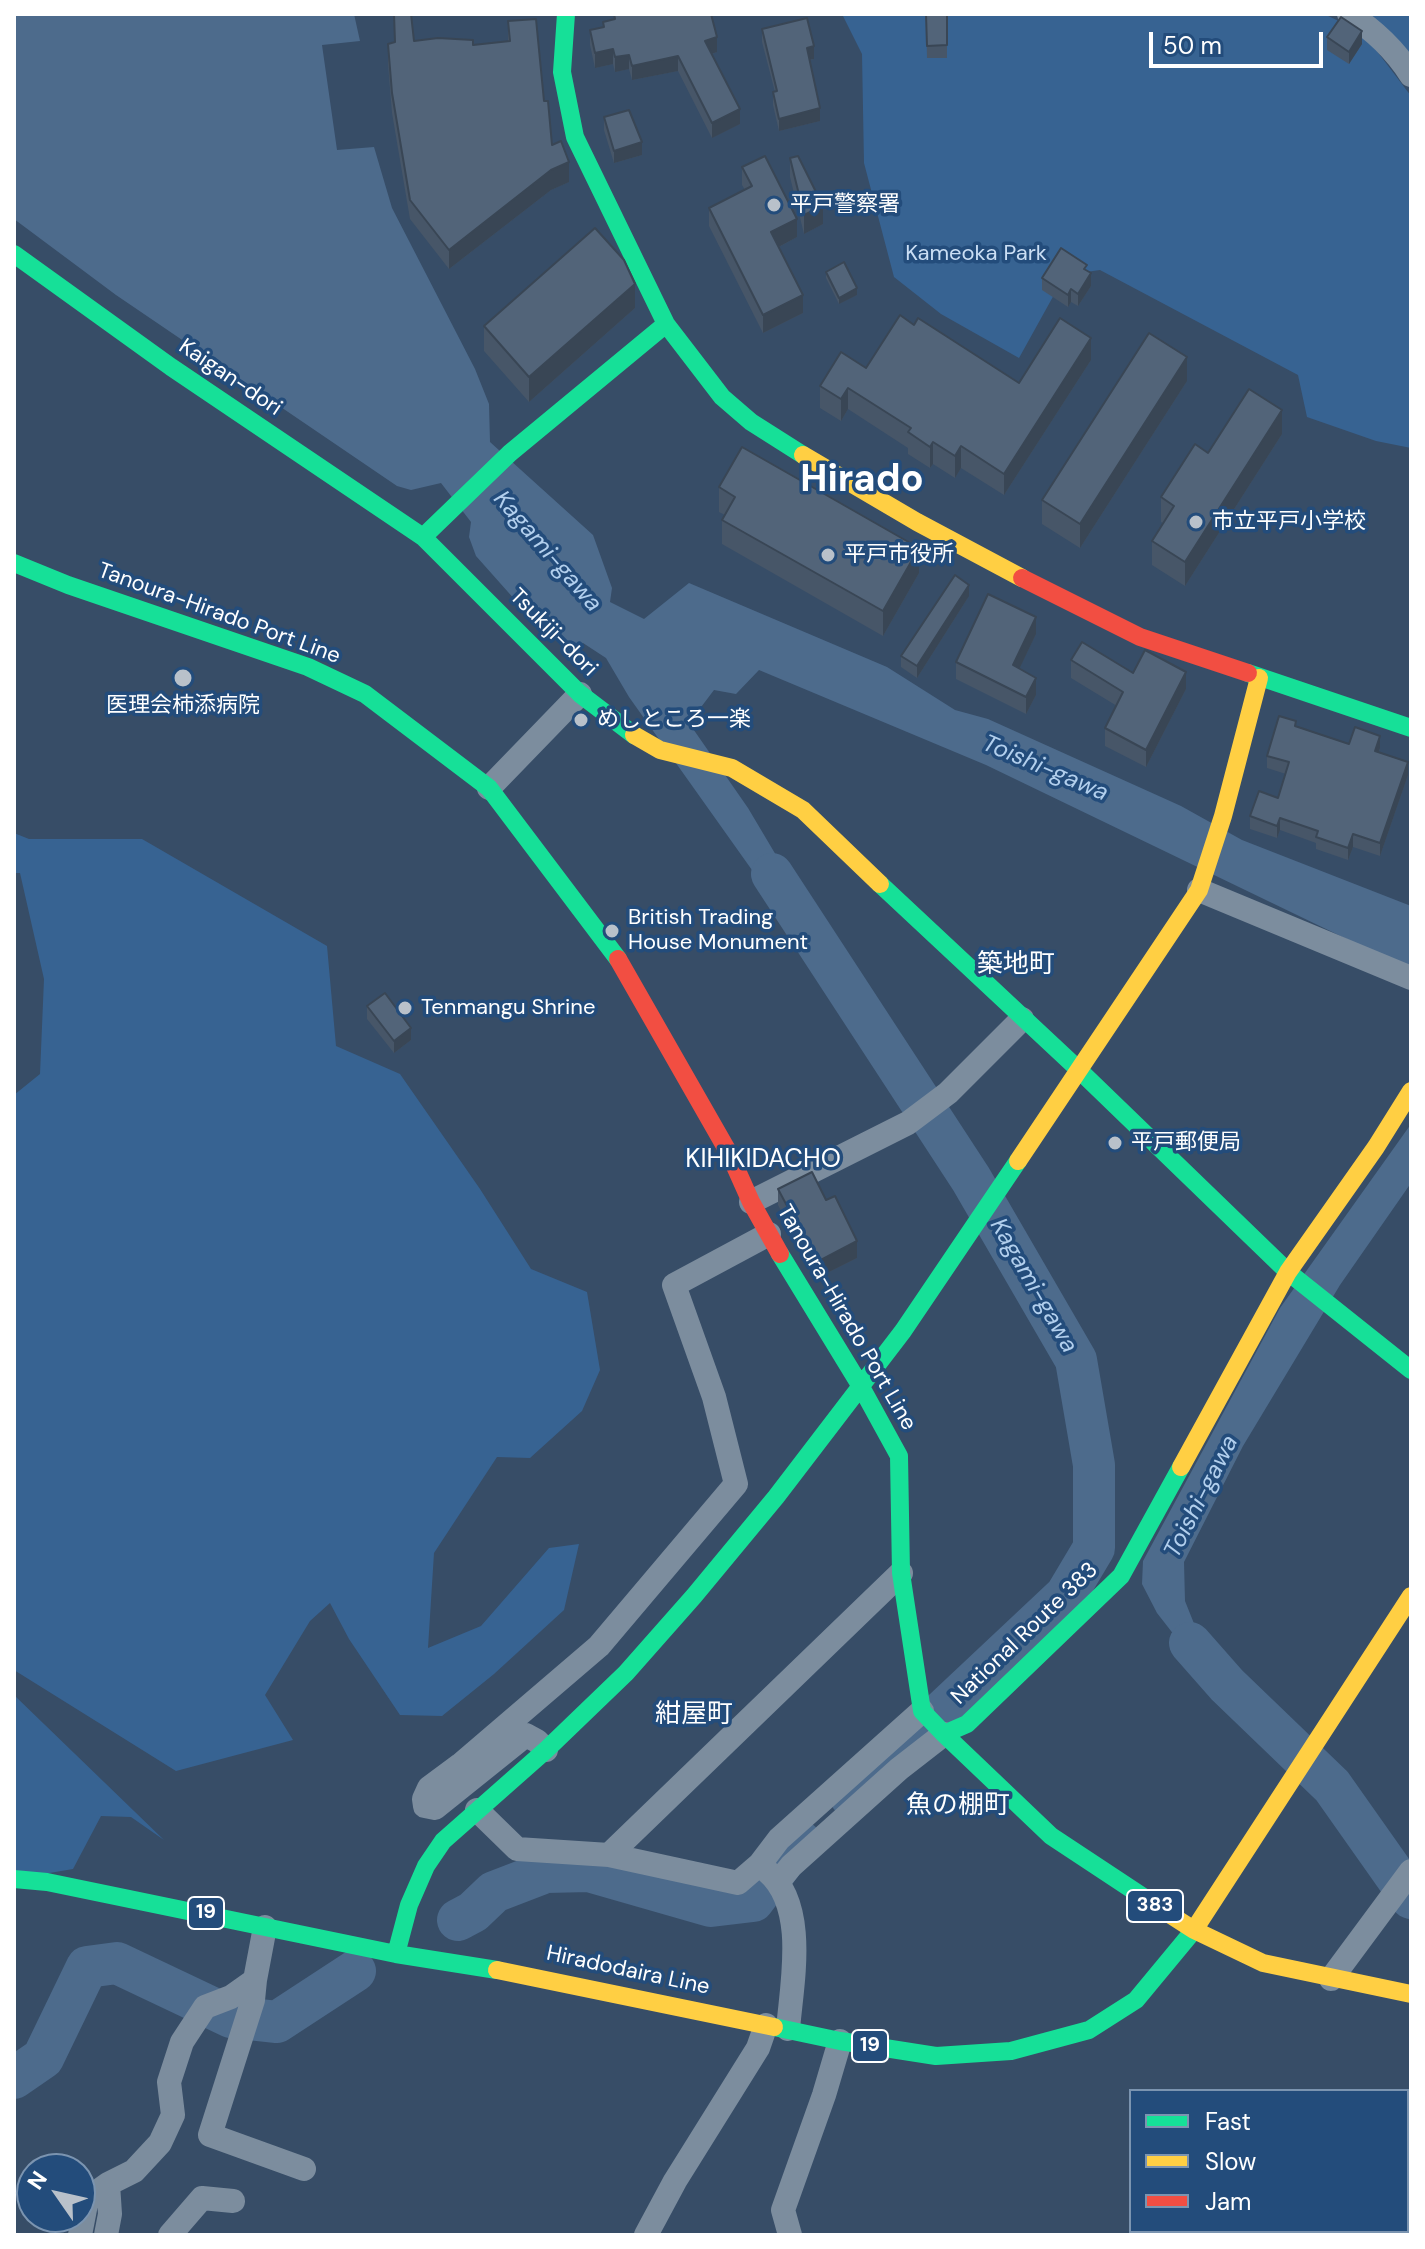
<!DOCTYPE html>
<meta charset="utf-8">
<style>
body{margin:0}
#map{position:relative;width:1425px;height:2249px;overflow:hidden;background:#374d67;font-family:"DM Sans",sans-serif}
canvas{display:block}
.frame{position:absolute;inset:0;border:16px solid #fff;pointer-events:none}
.legend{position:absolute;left:1129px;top:2089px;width:280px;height:144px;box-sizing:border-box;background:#234c7b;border:2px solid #7b94b0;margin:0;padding:10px 14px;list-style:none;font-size:24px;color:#fff}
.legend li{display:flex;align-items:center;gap:16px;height:40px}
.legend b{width:40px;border:2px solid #7b94b0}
.north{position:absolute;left:16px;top:2153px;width:80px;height:80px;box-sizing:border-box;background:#234c7b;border:2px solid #7b94b0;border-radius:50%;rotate:304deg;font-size:22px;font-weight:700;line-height:32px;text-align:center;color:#fff}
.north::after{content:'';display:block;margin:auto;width:28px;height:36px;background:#b9c1ca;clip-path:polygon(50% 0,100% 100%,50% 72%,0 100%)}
.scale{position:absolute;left:1149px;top:32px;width:174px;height:36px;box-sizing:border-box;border:4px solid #fff;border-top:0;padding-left:10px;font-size:24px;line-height:28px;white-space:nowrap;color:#fff;-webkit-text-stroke:6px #234c7b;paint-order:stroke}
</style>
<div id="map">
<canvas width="1425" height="2249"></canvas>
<div class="frame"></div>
<ul class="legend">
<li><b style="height:10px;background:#16e098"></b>Fast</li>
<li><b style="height:10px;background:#ffcf43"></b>Slow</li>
<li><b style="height:10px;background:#f24e42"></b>Jam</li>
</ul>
<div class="north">N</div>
<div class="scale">50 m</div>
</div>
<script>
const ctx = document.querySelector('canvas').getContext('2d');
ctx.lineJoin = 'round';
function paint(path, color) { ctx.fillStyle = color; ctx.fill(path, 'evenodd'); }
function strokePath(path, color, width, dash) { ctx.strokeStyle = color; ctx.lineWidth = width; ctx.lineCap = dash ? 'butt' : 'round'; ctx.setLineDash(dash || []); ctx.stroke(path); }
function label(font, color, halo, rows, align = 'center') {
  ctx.font = font + ' "DM Sans","Noto Sans JP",sans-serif'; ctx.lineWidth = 7; ctx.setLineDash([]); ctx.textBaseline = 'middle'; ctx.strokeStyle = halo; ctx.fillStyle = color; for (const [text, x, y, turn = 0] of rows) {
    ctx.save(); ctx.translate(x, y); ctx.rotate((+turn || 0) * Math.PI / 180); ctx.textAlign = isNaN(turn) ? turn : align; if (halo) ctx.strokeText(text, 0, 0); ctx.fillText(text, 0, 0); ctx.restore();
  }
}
const green = new Path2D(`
 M842,14H1324L1345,24L1370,42L1411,96V448L1376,441L1307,417L1298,375L1100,270L1065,275L1019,358L941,314L894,277L864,163L862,54Z
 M1367,14H1411V61Z
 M14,833L29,839H142L327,946L336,1046L400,1074L480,1189L531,1269L587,1292L600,1370L582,1411L530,1458L497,1457L434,1553L428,1648L481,1626L549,1548L579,1544L564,1610L494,1674L442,1716L400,1715L349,1639L330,1603L310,1621L265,1695L293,1740L176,1771L14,1670V1095L40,1074L44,979L20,873H14Z
 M14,1695L164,1840L131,1817L101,1816L73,1869L14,1879Z`);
const water = new Path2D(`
 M14,14H354L360,41L322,45L337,150L374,147L392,208L475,369L489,404L490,442L593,535L612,588L610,602L644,619L689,583L887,667L955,710L988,719L1181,806L1242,840L1411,906V970L986,765L759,670L736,694L714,690L689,723L748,808L811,914L796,932L629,697L606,658L583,643L567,651L524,610L476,556L469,537L471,522L441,483L411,490L397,486L116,295L14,219Z
 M1411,1124V1183L1340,1285L1243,1446L1184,1562L1185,1601L1195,1626L1236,1682L1217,1690L1157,1613L1142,1584L1143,1561L1280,1308Z`);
const river = new Path2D(`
 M772,874L971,1179L1076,1360L1094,1465V1548L1066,1595L851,1797
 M1190,1643L1227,1685L1332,1786L1411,1898
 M458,1920L473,1912L494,1892L546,1872L589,1871L711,1906L753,1901L790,1852L801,1842
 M14,2078L43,2058L87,1967L117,1963L231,2017L277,2022L355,1971`);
const street = new Path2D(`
 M1349,14C1374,30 1395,50 1411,75
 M489,788L580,694
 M1199,890L1411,978
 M751,1202L908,1123L948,1093L1022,1019
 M546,1750L537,1741L526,1735L435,1808L425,1806L424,1799L429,1788L460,1765L599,1646L736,1484L714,1397L674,1285L769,1234
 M477,1810L517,1849L609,1855L738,1883L760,1864L779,1839L922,1711
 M609,1855L901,1573
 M767,1871C808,1906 792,1982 788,2029
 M779,1881L791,1866L899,1769L944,1734
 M1331,1979L1411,1871
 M255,1980L253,2000L210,2135L304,2169
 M80,2235L87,2199L108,2184L134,2171L160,2143L173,2115L169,2082L182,2042L205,2007L231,1997L255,1980L265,1927
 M106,2235L110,2214L108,2184
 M170,2235L202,2198L233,2201
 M646,2235L675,2181L758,2048L766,2025
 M790,2235L783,2210L824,2095L840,2041`);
const fast = new Path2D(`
 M566,14L562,72L575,137L666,324L722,397L751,422L803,455
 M14,254L171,367L423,537L580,694L634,735
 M423,537L510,453L666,324
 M14,563L68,585L308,667L365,694L489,788L618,959
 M1248,673L1411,728
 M880,884L1079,1070L1288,1272L1411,1370
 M780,1254L860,1385L899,1456L901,1573L922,1711L944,1734
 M14,1879L47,1882L396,1954L497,1970
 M1166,1912L1051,1836L944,1734L967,1724L1121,1576L1181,1467
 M396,1954L409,1905L426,1866L443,1841L546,1750L626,1673L694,1596L776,1497L903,1331L1018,1161
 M774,2027L840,2041L936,2056L1011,2051L1089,2030L1136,2000L1194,1930`);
const slow = new Path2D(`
 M803,455L917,522L1022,578
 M634,735L660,750L732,768L803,810L880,884
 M1018,1161L1199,890L1223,816L1259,678
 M1181,1467L1288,1272L1376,1147L1411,1091
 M1166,1912L1194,1930L1263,1963L1411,1994
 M1194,1930L1411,1596
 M497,1970L774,2027`);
const jam = new Path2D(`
 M1022,578L1140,637L1248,673
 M618,959L730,1155L751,1202L780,1254`);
const wall = new Path2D(`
 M614,14L717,52L712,54L740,124L712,138L678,71L632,80L629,69L615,72L613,64L595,68L590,45V30L603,27V22L614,19Z
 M926,14H947V58H927Z
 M508,21L544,101L552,145L569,182L551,190L449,269L410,219L392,113L388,64V44L414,41L473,45L508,41Z
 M762,29L814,59L810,60L820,121L779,131L773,105V92H775L762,42Z
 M1327,37L1362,44L1349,64L1327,50Z
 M604,117L642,155L614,163L604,130Z
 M790,158L823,224L804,234L790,177Z
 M742,167L797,237L779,247L803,313L763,333L709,226V208L745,190L742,185Z
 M1087,271L1091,286L1078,306L1071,302L1068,307L1042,290V278Z
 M826,272L857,295L839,304L826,278Z
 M635,308L529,402L484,351V326Z
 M914,325L1019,383L1091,360L1004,495L961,468L955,478L933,464L930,468L908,454V448L848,409L841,421L820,408V386L866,368Z
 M1187,381L1080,548L1042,524V500Z
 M1282,434L1185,586L1152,565V541L1163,523L1161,522V497L1208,453Z
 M719,487L919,573L883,636L722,544V520L725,515L719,512Z
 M969,596L917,678L901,667V656Z
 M1036,634L1019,669L1036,695L1026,714L956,679V662Z
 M1071,660L1133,673L1186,689L1146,767L1105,746V728L1117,706L1071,678Z
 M1296,726L1349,744L1380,748L1379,752L1408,775L1380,856L1353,847L1348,860L1316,849V843L1280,830L1277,838L1250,829V816L1278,798L1286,774L1267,768V756Z
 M367,1006L411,1040L394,1053L367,1019Z
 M778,1189L857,1258L817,1278L778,1205Z`);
const shadedWall = new Path2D(`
 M1362,31V44L1349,64V52Z
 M717,37V52L705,56V41Z
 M814,46V59L807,60V48Z
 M613,49V64L595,68V53Z
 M629,55V69L615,72V57Z
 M678,56V71L632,80V66Z
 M820,108V121L779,131V119Z
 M740,109V124L712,138V123Z
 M642,142V155L614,163V151Z
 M569,162V182L551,190L449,269V250L551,170Z
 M823,206V224L804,234V215Z
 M797,219V237L771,251V232Z
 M1091,273V286L1078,306V294Z
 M635,284V308L529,402V377Z
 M857,288V295L839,304V298Z
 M1071,289V302L1068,307V295Z
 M803,295V313L763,333V315Z
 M1091,338V360L1004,495V474Z
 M1187,357V381L1080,548V524Z
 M848,388V409L841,421V399Z
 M1282,410V434L1185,586V562Z
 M933,442V464L930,468V447Z
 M961,446V468L955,478V456Z
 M919,548V573L883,636V611Z
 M969,585V596L917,678V666Z
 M1036,617V634L1013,682V665Z
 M1186,672V689L1146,767V750Z
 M1036,678V695L1026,714V697Z
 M1380,736V748L1375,763V751Z
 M1408,762V775L1380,856V843Z
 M1280,818V830L1277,838V826Z
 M1353,834V847L1348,860V848Z
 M411,1028V1040L394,1053V1041Z
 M857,1241V1258L817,1278V1262Z`);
const building = new Path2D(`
 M394,14H411L414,41L438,38L473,40V45L510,41L508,21L536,19L544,101H548L552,145L561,141L569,162L551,170L449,250L410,200L392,93L388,44L395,42Z
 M614,14H711L717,37L705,41L740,109L712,123L678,56L632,66L629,55L615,57L613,49L595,53L590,30L604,27L603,22L615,19Z
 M926,14H947V45L927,46Z
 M1341,17L1362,31L1349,52L1327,37Z
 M807,18L814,46L807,48L820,108L779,119L773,92L777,91L762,29Z
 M629,110L642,142L614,151L604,117Z
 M765,156L797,219L771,232L803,295L763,315L709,208L752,186L742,167Z
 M798,156L823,206L804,215L790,158Z
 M595,228L624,260L635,284L529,377L484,326Z
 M1061,248L1087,265L1084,269L1091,273L1078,294L1071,289L1068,295L1042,278Z
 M844,262L857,288L839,298L826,272Z
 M900,315L914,325L918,318L1019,383L1060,318L1091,338L1004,474L961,446L955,456L933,442L930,447L908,432L911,428L848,388L841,399L820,386L841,352L866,368Z
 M1149,333L1187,357L1080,524L1042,500Z
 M1249,389L1282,410L1185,562L1152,541L1174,506L1161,497L1195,444L1208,453Z
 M742,447L919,548L883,611L722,520L735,497L719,487Z
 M955,575L969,585L917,666L901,656Z
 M988,594L1036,617L1013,665L1036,678L1026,697L956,662Z
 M1082,642L1133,673L1145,650L1186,672L1146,750L1105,728L1123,692L1071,660Z
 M1279,716L1296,721L1295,726L1349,744L1355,727L1380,736L1375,751L1408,762L1380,843L1353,834L1348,848L1316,837L1318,831L1280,818L1277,826L1250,816L1259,791L1278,798L1289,762L1267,756Z
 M385,993L411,1028L394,1041L367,1006Z
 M812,1172L826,1200L835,1196L857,1241L817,1262L778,1189Z`);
const markers = [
 [774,205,8,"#b9c1ca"],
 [1196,522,8,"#b9c1ca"],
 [828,555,8,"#b9c1ca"],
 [183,678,10,"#b9c1ca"],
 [581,720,8,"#b9c1ca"],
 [612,931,8,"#b9c1ca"],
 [405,1008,8,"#b9c1ca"],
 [1115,1143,8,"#b9c1ca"]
];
const shields = [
 [1155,1906,56],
 [206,1913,36],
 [870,2046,36]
];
const shieldNames = [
 ["383",1155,1906],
 ["19",206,1913],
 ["19",870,2046]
];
const poiNames = [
 ["平戸警察署",790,205],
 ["市立平戸小学校",1212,522],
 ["平戸市役所",844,555],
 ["医理会柿添病院",183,706,"center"],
 ["めしところ一楽",597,720],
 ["British Trading",628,918],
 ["House Monument",628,943],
 ["Tenmangu Shrine",421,1008],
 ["平戸郵便局",1131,1143]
];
const parkNames = [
 ["Kameoka Park",976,254]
];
const streetNames = [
 ["Kaigan-dori",230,378,34],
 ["Tanoura-Hirado Port Line",219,614,20],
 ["Tsukiji-dori",553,633,45],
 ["Tanoura-Hirado Port Line",846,1318,60],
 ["National Route 383",1025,1634,-44],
 ["Hiradodaira Line",628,1971,12]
];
const waterNames = [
 ["Kagami-gawa",547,552,49],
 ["Toishi-gawa",1045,769,23],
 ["Kagami-gawa",1033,1286,60],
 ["Toishi-gawa",1202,1497,-63]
];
const quarterNames = [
 ["築地町",1016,965],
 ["KIHIKIDACHO",763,1160],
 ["紺屋町",694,1715],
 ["魚の棚町",958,1806]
];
const townNames = [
 ["Hirado",862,481]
];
paint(green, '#376392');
paint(water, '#4d6b8c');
strokePath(river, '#4d6b8c', 42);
strokePath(street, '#7c8d9e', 24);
strokePath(fast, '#16e098', 18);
strokePath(slow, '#ffcf43', 18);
strokePath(jam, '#f24e42', 18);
paint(wall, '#475668');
paint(shadedWall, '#394655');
paint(building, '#526479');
strokePath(building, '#394655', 2);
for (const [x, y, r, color] of markers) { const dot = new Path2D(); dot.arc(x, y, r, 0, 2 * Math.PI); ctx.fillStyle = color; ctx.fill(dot); strokePath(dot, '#234c7b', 3); }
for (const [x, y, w] of shields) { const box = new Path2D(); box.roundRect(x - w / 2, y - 16, w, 32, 6); ctx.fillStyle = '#234c7b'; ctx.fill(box); strokePath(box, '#fff', 2); }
label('bold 20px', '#fff', null, shieldNames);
label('22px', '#fff', '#234c7b', poiNames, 'left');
label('22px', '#cadef4', '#234c7b', parkNames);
label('22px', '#fff', '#234c7b', streetNames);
label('italic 24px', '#b2cfed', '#234c7b', waterNames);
label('26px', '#fff', '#234c7b', quarterNames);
label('bold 38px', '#fff', '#234c7b', townNames);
</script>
